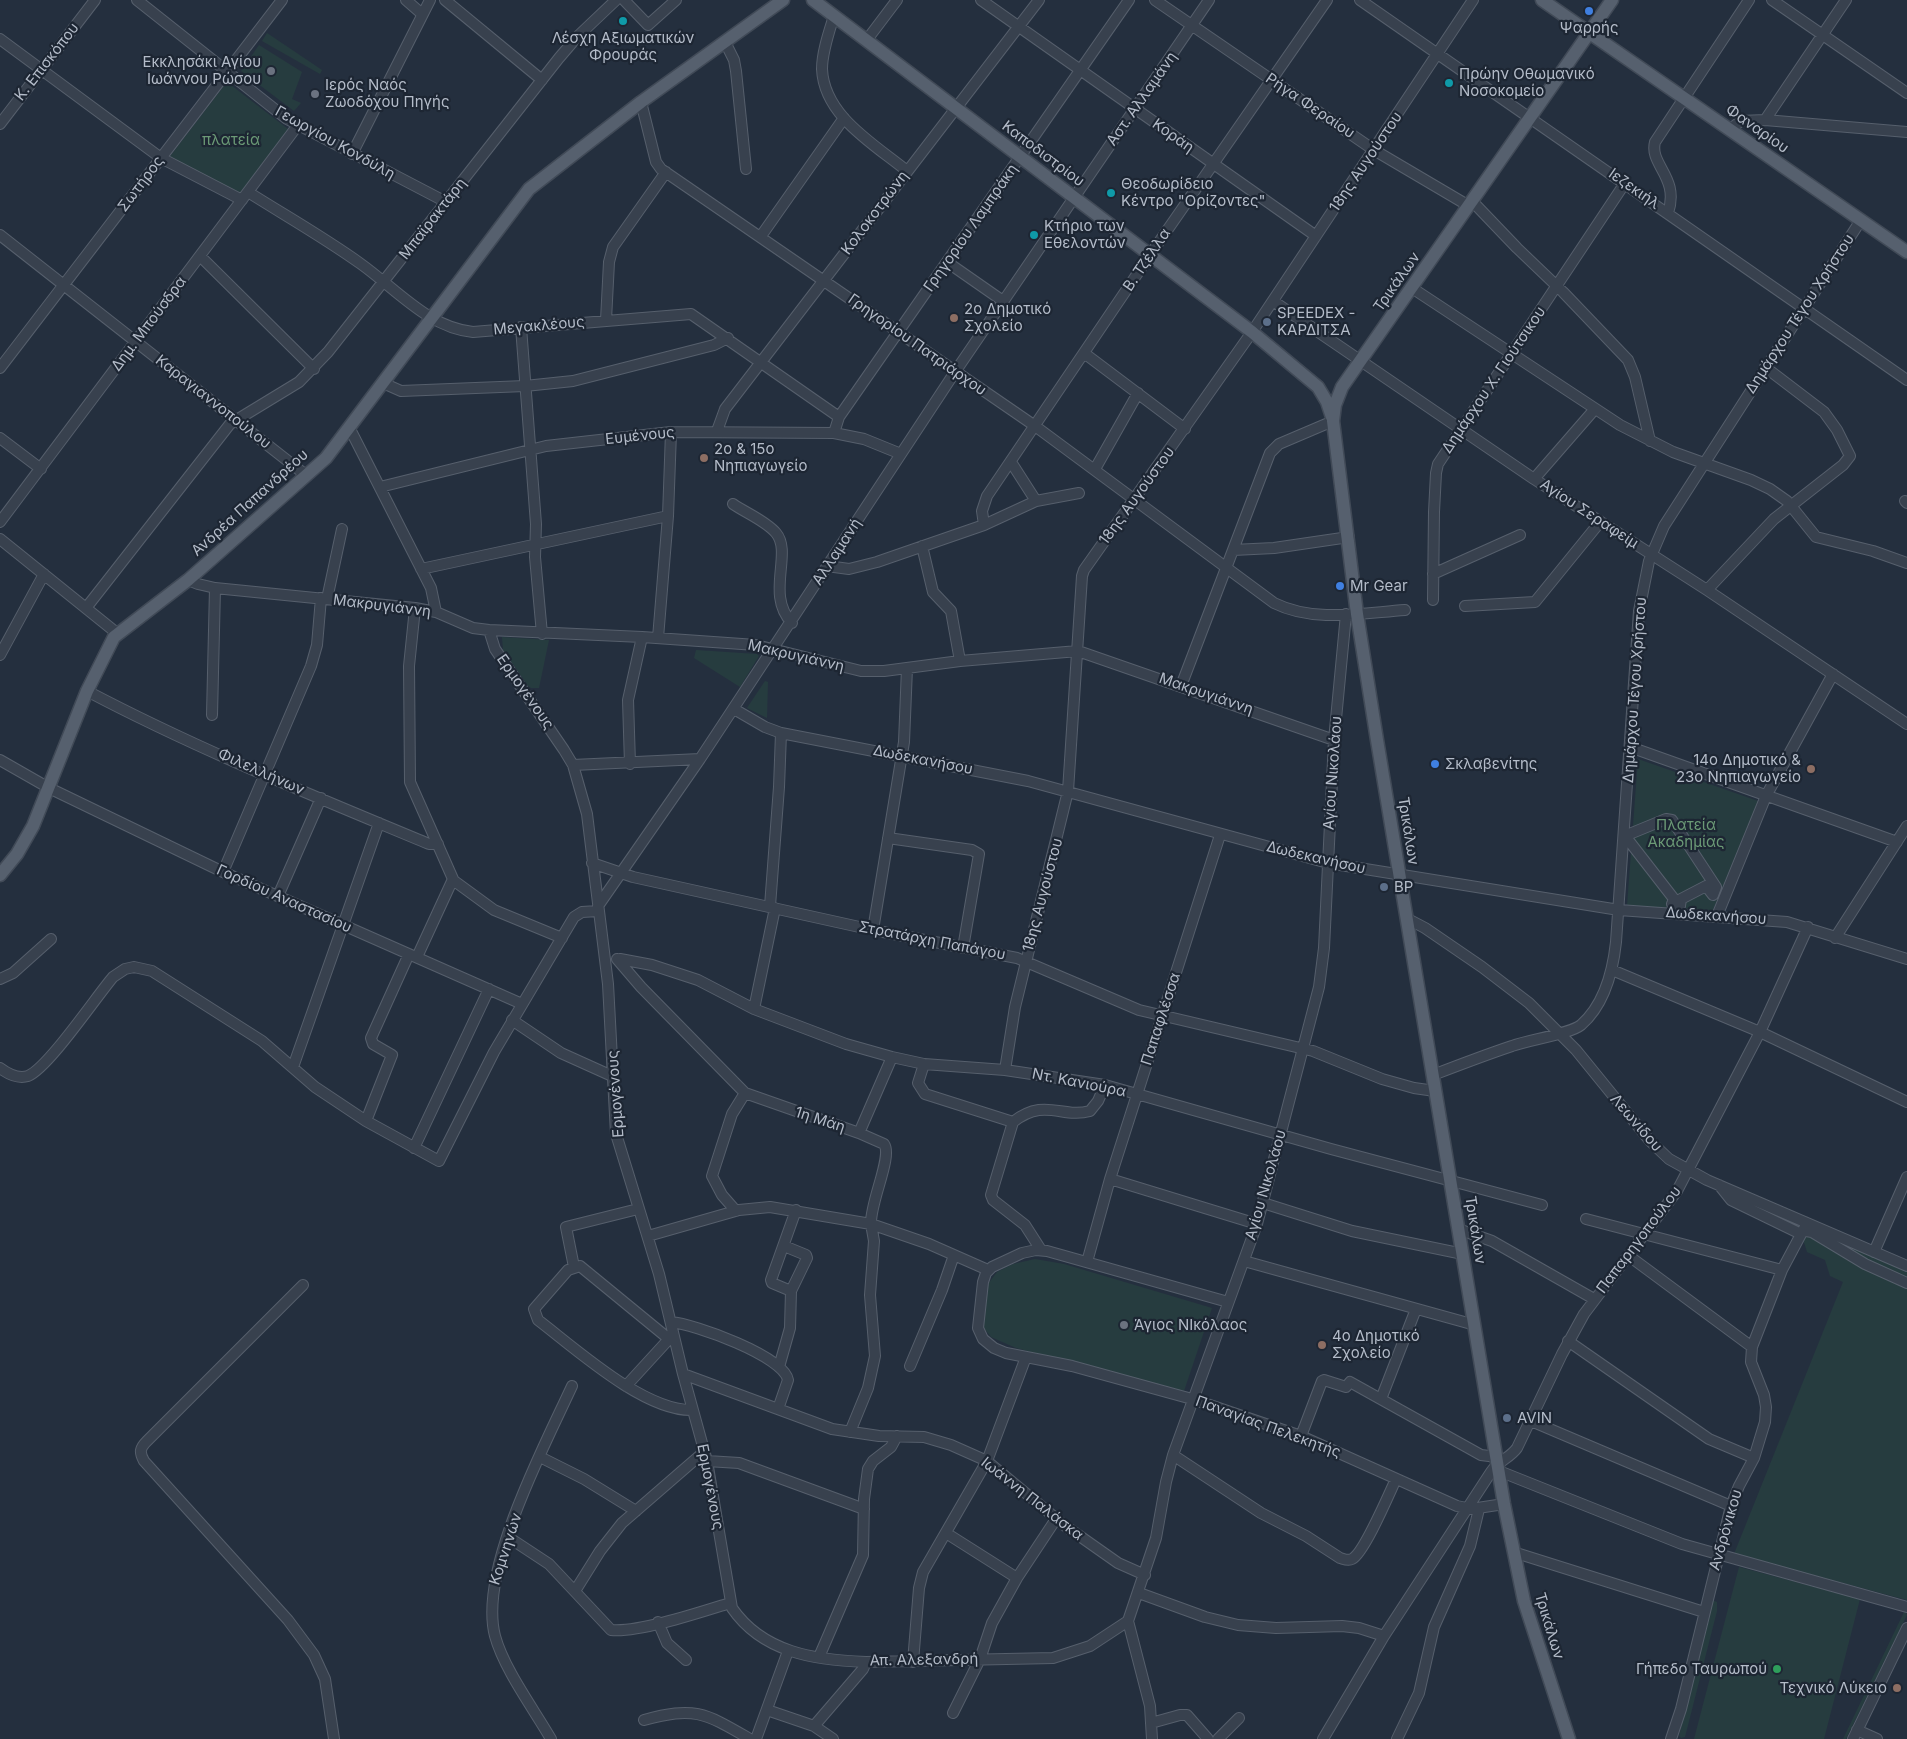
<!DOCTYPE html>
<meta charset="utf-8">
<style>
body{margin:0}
canvas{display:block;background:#242f3e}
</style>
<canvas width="1907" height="1739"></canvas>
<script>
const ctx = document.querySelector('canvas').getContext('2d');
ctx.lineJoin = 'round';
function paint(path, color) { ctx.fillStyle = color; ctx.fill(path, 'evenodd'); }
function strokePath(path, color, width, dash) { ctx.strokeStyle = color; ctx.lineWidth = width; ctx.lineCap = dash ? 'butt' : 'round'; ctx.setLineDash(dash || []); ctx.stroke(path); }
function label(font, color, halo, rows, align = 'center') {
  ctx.font = font + ' Inter,sans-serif'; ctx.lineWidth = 4.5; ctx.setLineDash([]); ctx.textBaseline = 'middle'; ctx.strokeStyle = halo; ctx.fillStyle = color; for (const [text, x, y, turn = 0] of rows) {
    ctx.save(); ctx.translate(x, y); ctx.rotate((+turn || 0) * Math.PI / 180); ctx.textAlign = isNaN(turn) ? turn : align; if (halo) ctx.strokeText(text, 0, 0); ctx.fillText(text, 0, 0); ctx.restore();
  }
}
const green = new Path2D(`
 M267,33L322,70L320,74L262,41Z
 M259,45L302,72L292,99L301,103L294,111L241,71Z
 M227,82L288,129L240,193L168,159Z
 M502,637L549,640L539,688H531L528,686L503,650Z
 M696,650L757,654L759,656L740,687L694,658Z
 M765,681L768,682L767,718L747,708Z
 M1638,759L1758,801L1713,910L1627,906Z
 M1813,1228L1907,1269V1600L1734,1554L1843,1282L1830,1276L1825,1260L1807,1252L1803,1239Z
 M1035,1259L1064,1264L1212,1308L1184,1391L1016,1348L991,1337L983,1327L988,1284L997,1272L1013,1264Z
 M1739,1567L1860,1599L1824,1739H1694Z
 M1712,1600L1717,1602V1611L1685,1737L1681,1738L1679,1736Z
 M1905,1610L1907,1615L1846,1739H1843Z`);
const minor = new Path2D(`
 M137,0L287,119L446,202
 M406,0L422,14
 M445,0L542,80
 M624,0L648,25L676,0
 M981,0L1316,236
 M1155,0L1374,150L1469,206
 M1360,0L1907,380
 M1772,0L1907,93
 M834,16C829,32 822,52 822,69C824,116 874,144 907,171
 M0,39L161,158L242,200
 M866,41L897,0
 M725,42L734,60L736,71L746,169
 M641,102L656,162L661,169L1035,426L1274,603C1314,623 1362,613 1405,610
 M1765,120L1846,0
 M0,124L95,0
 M1730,129L1741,121L1765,120L1907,132
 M352,154L430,0
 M248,192C286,216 325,238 361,264C396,289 429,328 473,332L691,314L839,417
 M1472,201L1517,248L1563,292L1628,360L1635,377L1650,441
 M1668,213C1680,177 1649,165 1655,142L1749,0
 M0,235L307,476
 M761,236L844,118
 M200,256L314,369
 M947,262L1003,301
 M1412,288L1620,425L1673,452L1751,480L1770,489L1787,501L1816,537L1873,551L1907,563
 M1273,301L1534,479L1707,590L1907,724
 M606,320L609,262L613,247L666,172
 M521,327L536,524L535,557L542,634
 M1084,353L1185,429
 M0,368L282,0
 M383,383L401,391L525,386L573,381L714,345L728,338
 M350,429L431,588L436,612
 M717,431L725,409L1039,0
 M834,433L839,417L1129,0
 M0,438L41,469
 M1011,462L1036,501
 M1095,469L1138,393
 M1534,479L1594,410
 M380,487L546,446L671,432L834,433L864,439L901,454
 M1905,501L1907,503
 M733,504C746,513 766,521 776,533C793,553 765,595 792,623
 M0,522L298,125
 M984,525L982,511L987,496L1150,255L1327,0
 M0,539L118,634
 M922,546L933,592L951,611L960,661
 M1233,550L1274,548L1349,537
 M827,566L849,569L877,562L984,525L1036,501L1079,493
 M421,569L668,516
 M1433,574L1520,535
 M188,580L198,584L215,588L415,608L436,612L473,628L489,630L642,637L756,645L861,671H884L960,661L1078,651L1334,740
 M1707,590L1774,519L1843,465L1850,456L1837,430L1824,412L1765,367
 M327,599L342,529
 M1433,600L1434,512L1436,473L1438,464L1625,183
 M1465,606L1535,602L1600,522
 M86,608L230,424L299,382L328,352L559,58L577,37L616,0
 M415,608L409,666L410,782L453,879L417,957
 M489,630L495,649L564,750L573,765L587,814L608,984L616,1134L659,1274L683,1374L707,1461L732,1608C763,1653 815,1660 866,1662L1053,1658L1090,1646L1128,1621
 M658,638L668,516L671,432
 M0,655L44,574
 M1181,686L1270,453L1279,444L1333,421
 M87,691C197,749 314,796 429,844H438
 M734,709L765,727L781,733L1028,781L1328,863L1619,910L1787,922L1907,959
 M212,715L215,588
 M1630,747L1897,842
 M0,760L49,788L223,872L522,1004
 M630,764L628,700L642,637
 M573,765L700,759
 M1666,819L1672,820L1716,887L1713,895L1706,886L1681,899L1680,906L1672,904L1674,899L1629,841L1627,835Z
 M888,838L972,850L979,854L963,948
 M592,863L633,877L873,930L1017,958L1139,1010L1313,1051L1382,1079L1414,1088L1435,1091
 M223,872L311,666L317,645L321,598
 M453,880L494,910L562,938
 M278,896L321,798
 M598,906L700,759L955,372L1209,0
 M770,906L779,787L781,733
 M1717,916L1766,796L1833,674
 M1406,918L1425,928L1482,967L1529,1003L1576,1050L1650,1141L1669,1159L1707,1180L1907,1266
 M873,930L904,742L907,668
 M1835,938L1907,826
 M617,959L641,987L745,1093L859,1133L884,1144C893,1156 870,1202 871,1224L929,1244L988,1270
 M620,959L652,965L698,980L754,1009L846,1044L892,1057L924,1064L1005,1070L1105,1085L1331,1149L1542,1205
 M1612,970L1760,1032L1907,1102
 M0,979L13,973L51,939
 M754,1009L775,908
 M512,1020L561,1053L612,1076
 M924,1064L918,1083L925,1094L1013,1122
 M293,1067L379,823
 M0,1068C8,1074 18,1079 28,1076C48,1068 96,997 113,977L125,969L134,967L152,971L262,1041L315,1087L366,1121L439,1161L494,1052L574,917L582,912L598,911
 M1005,1070L1015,1007L1068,791L1082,576L1084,570L1252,332L1473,0
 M1433,1075C1459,1065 1485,1055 1512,1046C1528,1040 1570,1034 1581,1025C1604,1005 1613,970 1616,942L1639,611L1649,561L1664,526L1861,220
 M366,1121L392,1055L373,1044L371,1038L409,954
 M859,1133L892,1057
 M414,1148L489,989
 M1110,1179L1257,1224
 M1719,1185L1731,1200L1801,1234
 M1263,1203L1352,1231L1463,1254
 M736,1211L722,1195L712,1176L732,1114L745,1093
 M1586,1219L1782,1270
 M1458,1229L1492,1241L1594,1299
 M1806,1231L1812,1232L1865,1264L1907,1283
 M648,1236L739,1210L770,1207L871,1224L874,1241L870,1295L875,1356L868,1388L850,1432
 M784,1246L806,1255L807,1258L791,1291
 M1041,1250L1025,1225L993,1200L991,1195L1013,1122C1045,1097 1062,1119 1090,1111L1098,1101L1105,1085
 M1874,1252L1907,1177
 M1629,1256L1752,1347
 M1244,1261L1475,1325
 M1087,1262L1110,1179L1220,835
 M574,1267L566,1227L638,1209
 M303,1285L147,1441C140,1448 139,1452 144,1461L288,1620L314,1655L325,1679L334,1739
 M1228,1302L1047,1251L1036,1250L1022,1253L992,1267L986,1273L983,1282L978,1328L983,1339L994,1348L1006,1353L1072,1366L1192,1399L1301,1436L1457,1506L1471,1509L1504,1504
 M671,1322C694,1324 784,1356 788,1380L778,1409
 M674,1338L669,1339L580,1266L568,1270L534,1309L538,1320C576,1349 644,1411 692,1410
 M1568,1341L1709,1439L1754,1458
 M910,1366L942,1290L954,1255
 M779,1367L790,1328L791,1291L772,1283L771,1280L796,1210
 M683,1374L832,1429L879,1436L924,1437L951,1445L987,1461L1064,1525L1118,1563L1145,1575
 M626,1386L669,1339
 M1381,1399L1416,1309
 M1531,1421L1731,1506
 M1301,1436L1322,1381L1324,1380L1346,1387L1350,1382L1481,1455L1497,1457
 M1173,1455L1261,1513L1306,1536L1340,1558C1344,1559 1348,1561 1352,1559C1364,1553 1389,1494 1396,1479
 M540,1457L584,1479L636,1511
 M707,1461L739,1463L864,1509
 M1499,1471L1682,1544L1907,1607
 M946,1533L1017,1578
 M508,1537L549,1564L611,1630C638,1633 701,1612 730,1603
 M1513,1552L1704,1612
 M575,1591L600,1551L622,1523L705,1451
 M1139,1593L1205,1617L1238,1625L1276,1628L1342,1626L1359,1628L1384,1636
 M658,1622L667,1643L686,1660
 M819,1657L863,1555L864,1499L868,1469L873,1461L891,1447L897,1436
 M913,1662L919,1588L923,1572L987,1461L1026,1357
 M767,1710L814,1726L833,1739
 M953,1713L980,1659L992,1623L1017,1578L1056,1519
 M644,1720C695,1706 705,1713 750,1739
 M1151,1723L1180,1715H1187L1208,1739
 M814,1726L863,1669L866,1662
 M1857,1730L1877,1739
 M551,1739C533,1708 504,1669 495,1636C478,1571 544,1447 572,1386
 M756,1739L788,1651
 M1152,1739L1150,1706L1128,1621L1156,1538L1166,1482L1173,1455L1257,1224L1319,987L1324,948L1334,740L1346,614
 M1218,1739L1239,1718
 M1323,1739L1384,1636L1491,1472C1498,1461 1510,1458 1517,1448L1562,1354L1584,1314L1677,1191L1760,1032L1808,927
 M1397,1739L1419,1693L1434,1627L1470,1546L1479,1509
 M1671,1739L1681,1709L1731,1506L1739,1486L1754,1458L1765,1422L1766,1407L1764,1395L1751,1362L1752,1347L1782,1270L1807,1223
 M1853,1739L1907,1628`);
const major = new Path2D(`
 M813,0L1252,332L1318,387L1327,402L1332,417
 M1542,0L1907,252
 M0,875L17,854L33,826L87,691L114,637L188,580L326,458L529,189L641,102L783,0
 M1569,1739L1524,1601L1504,1504L1377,740L1357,614L1333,421L1335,405L1342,387L1612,0`);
const markers = [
 [1589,11,5,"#3f7fe0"],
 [623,21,5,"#0f9aa8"],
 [271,71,5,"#6b7280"],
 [1449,83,5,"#0f9aa8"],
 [315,94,5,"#6b7280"],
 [1111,193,5,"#0f9aa8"],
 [1034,235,5,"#0f9aa8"],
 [954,318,5,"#8d6e63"],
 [1267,322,5,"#5c6f8a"],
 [704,458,5,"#8d6e63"],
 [1340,586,5,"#3f7fe0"],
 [1435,764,5,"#3f7fe0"],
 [1811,769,5,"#8d6e63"],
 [1384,887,5,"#5c6f8a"],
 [1124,1325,5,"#6b7280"],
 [1322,1345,5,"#8d6e63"],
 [1507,1418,5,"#5c6f8a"],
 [1777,1669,5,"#2e9e5b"],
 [1897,1688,5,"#8d6e63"]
];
const poiNames = [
 ["Ψαρρής",1589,28,"center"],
 ["Λέσχη Αξιωματικών",623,38,"center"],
 ["Φρουράς",623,55,"center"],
 ["Εκκλησάκι Αγίου",261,62,"right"],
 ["Ιωάννου Ρώσου",261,79,"right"],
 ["Πρώην Οθωμανικό",1459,74],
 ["Νοσοκομείο",1459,91],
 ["Ιερός Ναός",325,85],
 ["Ζωοδόχου Πηγής",325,102],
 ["Θεοδωρίδειο",1121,184],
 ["Κέντρο \"Ορίζοντες\"",1121,201],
 ["Κτήριο των",1044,226],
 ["Εθελοντών",1044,243],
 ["2ο Δημοτικό",964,309],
 ["Σχολείο",964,326],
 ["SPEEDEX -",1277,313],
 ["ΚΑΡΔΙΤΣΑ",1277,330],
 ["2ο & 15ο",714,449],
 ["Νηπιαγωγείο",714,466],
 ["Mr Gear",1350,586],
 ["14ο Δημοτικό &",1801,760,"right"],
 ["23ο Νηπιαγωγείο",1801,777,"right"],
 ["Σκλαβενίτης",1445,764],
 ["BP",1394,887],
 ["Άγιος ΝΙκόλαος",1134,1325],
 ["4ο Δημοτικό",1332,1336],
 ["Σχολείο",1332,1353],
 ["AVIN",1517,1418],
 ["Γήπεδο Ταυρωπού",1767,1669,"right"],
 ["Τεχνικό Λύκειο",1887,1688,"right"]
];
const streetNames = [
 ["Κ. Επισκόπου",47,62,-52],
 ["Αστ. Αλλαμάνη",1142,99,-55],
 ["Ρήγα Φεραίου",1310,106,34],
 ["Φαναρίου",1757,129,35],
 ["Κοράη",1173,136,35],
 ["Γεωργίου Κονδύλη",335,143,29],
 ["Καποδιστρίου",1043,154,37],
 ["18ης Αυγούστου",1366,162,-56],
 ["Σωτήρος",141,184,-53],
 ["Ιεζεκιήλ",1634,189,35],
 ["Κολοκοτρώνη",875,213,-53],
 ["Μπαϊρακτάρη",433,219,-52],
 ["Γρηγορίου Λαμπράκη",971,228,-55],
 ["Β. Τζέλλα",1147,260,-56],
 ["Τρικάλων",1397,282,-55],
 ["Δημάρχου Τέγου Χρήστου",1800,314,-57],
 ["Δημ. Μπούσδρα",149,324,-53],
 ["Μεγακλέους",539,326,-5],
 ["Γρηγορίου Πατριάρχου",917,345,35],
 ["Δημάρχου Χ. Γιούτσικου",1494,380,-56],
 ["Καραγιαννοπούλου",213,402,38],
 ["Ευμένους",640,436,-6],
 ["18ης Αυγούστου",1137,496,-54],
 ["Ανδρέα Παπανδρέου",250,503,-42],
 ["Αγίου Σεραφείμ",1589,514,33],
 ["Αλλαμανή",837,552,-57],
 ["Μακρυγιάννη",382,606,7],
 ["Μακρυγιάννη",796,656,13],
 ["Δημάρχου Τέγου Χρήστου",1635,690,-86],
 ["Ερμογένους",525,692,55],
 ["Μακρυγιάννη",1206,694,19],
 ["Δωδεκανήσου",923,760,11],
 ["Φιλελλήνων",261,772,24],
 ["Αγίου Νικολάου",1333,773,-86],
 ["Τρικάλων",1408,831,81],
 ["Δωδεκανήσου",1316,858,13],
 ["18ης Αυγούστου",1043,895,-75],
 ["Γορδίου Αναστασίου",284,899,24],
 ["Δωδεκανήσου",1716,916,4],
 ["Στρατάρχη Παπάγου",932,941,11],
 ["Παπαφλέσσα",1161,1019,-72],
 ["Ντ. Κανιούρα",1079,1083,11],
 ["Ερμογένους",616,1094,-94],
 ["1η Μάη",820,1120,18],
 ["Λεωνίδου",1636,1123,49],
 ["Αγίου Νικολάου",1266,1185,-74],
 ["Τρικάλων",1475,1230,81],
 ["Παπαρηγοπούλου",1639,1240,-53],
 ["Παναγίας Πελεκητής",1268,1427,20],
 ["Ερμογένους",710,1487,79],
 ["Ιωάννη Παλάσκα",1032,1499,38],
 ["Ανδρόνικου",1726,1530,-74],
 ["Κομνηνών",506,1549,-72],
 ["Τρικάλων",1549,1626,73],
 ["Απ. Αλεξανδρή",924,1660,-1]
];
const parkNames = [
 ["πλατεία",231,140],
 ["Πλατεία",1686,825],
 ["Ακαδημίας",1686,842]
];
paint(green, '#263c3f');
strokePath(minor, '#565f6c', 12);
strokePath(major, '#414a57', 15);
strokePath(minor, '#38414e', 10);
strokePath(major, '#56606e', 12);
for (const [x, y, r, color] of markers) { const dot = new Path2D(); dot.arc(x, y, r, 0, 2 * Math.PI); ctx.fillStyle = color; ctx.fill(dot); strokePath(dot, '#1d2633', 2); }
label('15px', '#b4bcc9', '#1d2633', poiNames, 'left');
label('15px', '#b4bcc9', '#1d2633', streetNames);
label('15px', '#6b9a76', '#1d2633', parkNames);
</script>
